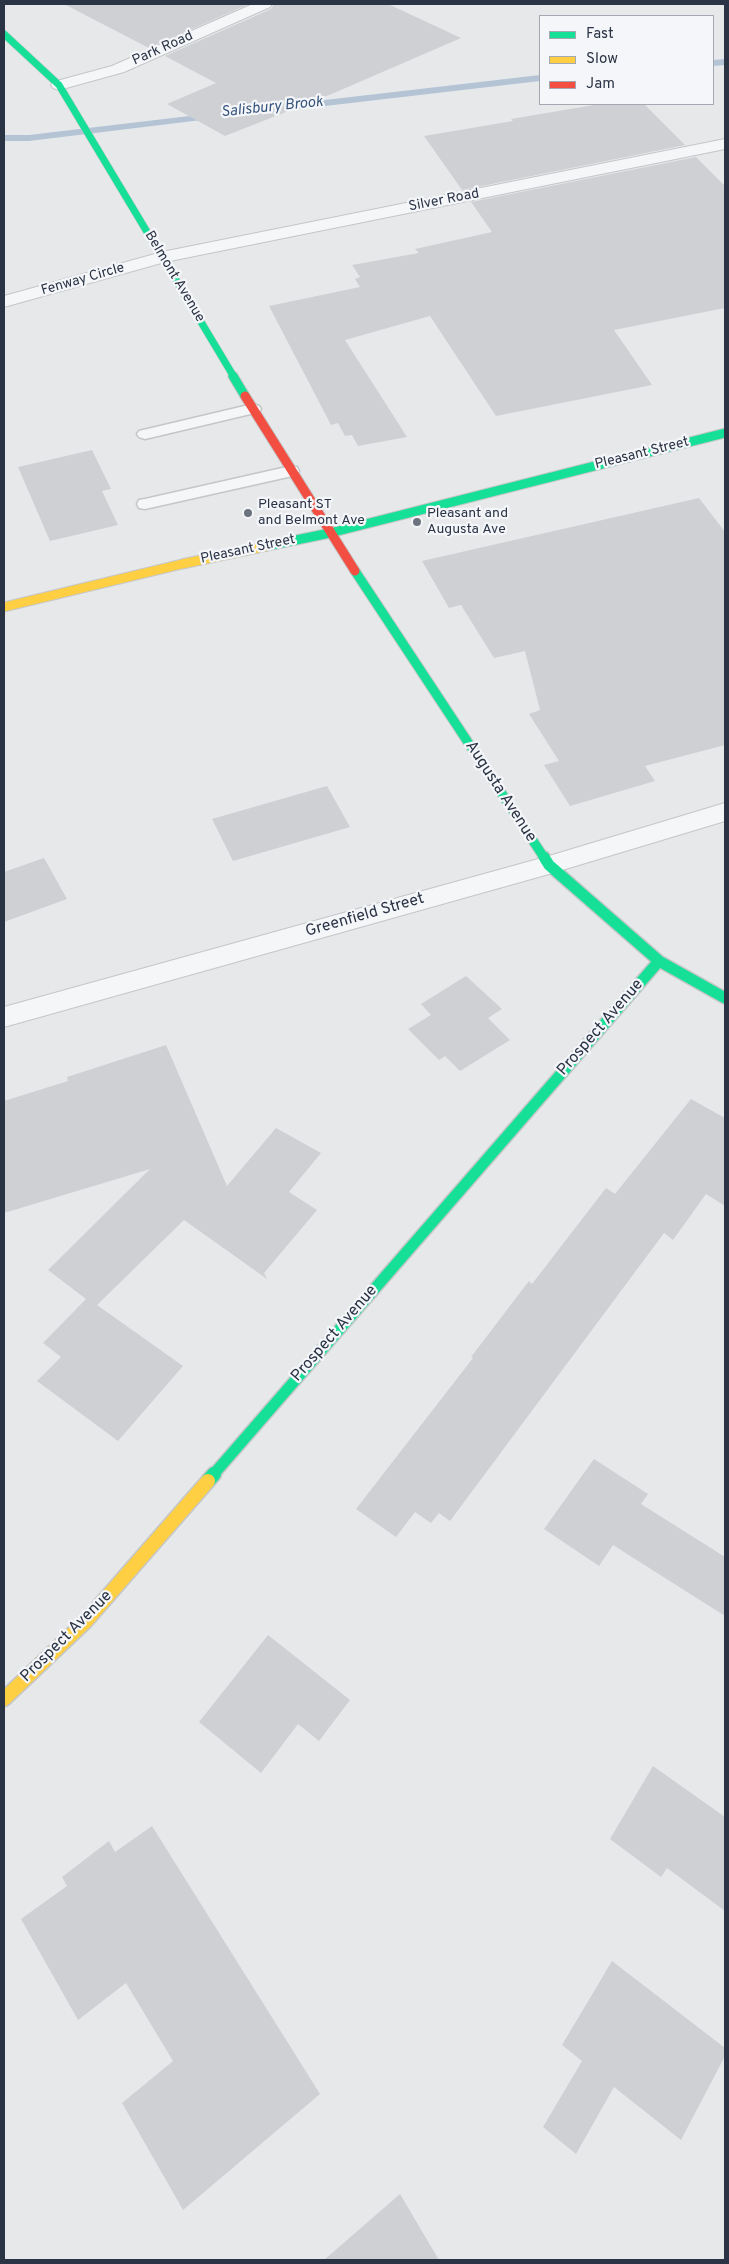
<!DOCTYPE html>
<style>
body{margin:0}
#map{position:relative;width:729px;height:2264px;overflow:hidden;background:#e6e8ea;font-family:Overpass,sans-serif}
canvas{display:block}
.frame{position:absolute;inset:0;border:5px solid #2b3445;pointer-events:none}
.legend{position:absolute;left:539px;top:15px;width:175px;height:90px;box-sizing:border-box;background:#f4f6f9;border:1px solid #a4a8b1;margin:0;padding:6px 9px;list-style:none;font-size:15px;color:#2b3445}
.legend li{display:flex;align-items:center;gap:10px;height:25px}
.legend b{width:25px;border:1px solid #a4a8b1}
</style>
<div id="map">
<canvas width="729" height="2264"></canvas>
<div class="frame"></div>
<ul class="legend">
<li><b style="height:6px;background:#16e098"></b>Fast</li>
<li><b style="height:6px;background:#ffcf43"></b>Slow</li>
<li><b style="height:6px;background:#f24e42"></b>Jam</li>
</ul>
</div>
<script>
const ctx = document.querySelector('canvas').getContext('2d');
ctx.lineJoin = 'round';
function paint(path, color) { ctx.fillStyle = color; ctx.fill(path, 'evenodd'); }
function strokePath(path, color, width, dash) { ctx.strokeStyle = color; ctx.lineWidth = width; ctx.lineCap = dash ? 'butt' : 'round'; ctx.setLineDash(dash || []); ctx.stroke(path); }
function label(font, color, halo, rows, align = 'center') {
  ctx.font = font + ' Overpass,sans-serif'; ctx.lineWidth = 4.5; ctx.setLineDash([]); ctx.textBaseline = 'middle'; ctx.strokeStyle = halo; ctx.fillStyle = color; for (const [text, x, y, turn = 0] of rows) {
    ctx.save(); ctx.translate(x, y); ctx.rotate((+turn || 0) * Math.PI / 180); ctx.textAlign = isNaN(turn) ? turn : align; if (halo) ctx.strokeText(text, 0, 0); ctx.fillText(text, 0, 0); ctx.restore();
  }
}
const stream = new Path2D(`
 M725,59V65L713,66V60Z
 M540,75V81L282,111L277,108L282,105Z
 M215,113L218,114V118L29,141H4V135H29Z`);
const building = new Path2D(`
 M64,4H249L149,48Z
 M274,4H388L461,38L334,93L225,136L167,104L216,83L165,56L271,9Z
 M600,104H644L685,145L462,190L424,136L513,121L511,119Z
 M696,157L725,186V308L614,330L652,385L496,416L430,316L345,340L407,437L358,446L352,435L345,436L338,423L331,425L269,306L360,287L355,279L360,277L352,265L419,253L415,249L492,232L471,202Z
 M92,450L111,489L102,491L118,525L50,541L18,467Z
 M699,498L725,532V745L645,766L655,781L570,806L544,765L559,761L529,714L540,710L525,651L494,658L461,605L449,608L422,561Z
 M327,786L350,827L233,861L212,819Z
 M44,858L67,899L4,922V872Z
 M466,976L502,1009L488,1018L510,1040L460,1071L445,1056L439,1060L408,1029L431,1015L421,1004Z
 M166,1045L227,1186L276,1128L321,1153L289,1192L317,1210L264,1273L267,1279L184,1220L97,1305L183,1366L118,1441L37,1381L61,1357L43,1343L86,1299L48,1270L150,1169L4,1213V1101L68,1081L67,1077Z
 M691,1099L725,1118V1206L706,1194L673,1240L664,1233L450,1521L439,1513L431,1523L415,1512L396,1537L356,1509L473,1358L471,1357L529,1281L532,1284L606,1188L615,1194Z
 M594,1459L648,1494L641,1504L725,1557V1616L613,1545L599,1566L544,1529Z
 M268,1635L350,1700L319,1741L298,1724L261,1773L199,1722Z
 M653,1766L725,1817V1911L667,1868L661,1877L610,1839Z
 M152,1826L320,2094L183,2210L122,2103L173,2061L126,1983L78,2020L21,1919L67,1886L62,1877L109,1841L115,1852Z
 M612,1961L725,2048V2056L681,2140L614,2087L576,2154L543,2127L582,2061L562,2045Z
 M400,2194L439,2260H324Z`);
const lane = new Path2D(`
 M253,404L259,406L261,409L259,412L145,439L139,437L137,434L139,431Z
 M291,466L297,467L299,471L297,475L145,509L139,508L137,504L139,500L145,499Z`);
const street = new Path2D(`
 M253,4H272L270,7L124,72L59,90L53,88L51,85L53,82L112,66Z
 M725,139V149L165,262L4,307V296L162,252Z
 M725,803V821L549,874L4,1027V1007L549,856Z`);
const fastFar3 = new Path2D(`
 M4,34L59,85L234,377`);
const fastFar2 = new Path2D(`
 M233,376L245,396
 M267,546L330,533L725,433
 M355,571L545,859`);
const fastFar1 = new Path2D(`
 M544,857L549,865L659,961L725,998
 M213,1475L659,961`);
const fast = new Path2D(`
 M208,1481L214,1474`);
const slowFar1 = new Path2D(`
 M4,607L182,564L267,546`);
const slow = new Path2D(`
 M4,1699L86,1621L208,1481`);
const jam = new Path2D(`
 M245,396L355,571`);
const markers = [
 [248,513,5,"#6c737f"],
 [417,522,5,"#6c737f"]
];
const farStreetnames = [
 ["Park Road",163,49,-24],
 ["Silver Road",444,201,-11],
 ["Belmont Avenue",174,277,59],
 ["Fenway Circle",83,280,-16],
 ["Pleasant Street",642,454,-14],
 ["Pleasant Street",248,550,-12]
];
const farPoinames = [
 ["Pleasant ST",258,505],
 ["and Belmont Ave",258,521],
 ["Pleasant and",427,514],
 ["Augusta Ave",427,530]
];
const farWaternames = [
 ["Salisbury Brook",272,108,-6]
];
const streetNames = [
 ["Augusta Avenue",500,792,57],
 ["Greenfield Street",365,916,-16],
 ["Prospect Avenue",601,1028,-49],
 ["Prospect Avenue",335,1334,-49],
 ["Prospect Avenue",67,1637,-45]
];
paint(stream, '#b4c4d5');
paint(building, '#ced0d3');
strokePath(lane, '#c4c6c8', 3);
strokePath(street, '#c4c6c8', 2);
strokePath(fastFar3, '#c4c6c8', 8);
strokePath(fastFar2, '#c4c6c8', 11);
strokePath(fastFar1, '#c4c6c8', 14);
strokePath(fast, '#c4c6c8', 17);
strokePath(slowFar1, '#c4c6c8', 11);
strokePath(slow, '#c4c6c8', 17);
strokePath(jam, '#c4c6c8', 11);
paint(lane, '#f5f6f7');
paint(street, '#f5f6f7');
strokePath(fastFar3, '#16e098', 7);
strokePath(fastFar2, '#16e098', 9);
strokePath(fastFar1, '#16e098', 11);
strokePath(fast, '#16e098', 14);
strokePath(slowFar1, '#ffcf43', 9);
strokePath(slow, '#ffcf43', 14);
strokePath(jam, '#f24e42', 9);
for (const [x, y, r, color] of markers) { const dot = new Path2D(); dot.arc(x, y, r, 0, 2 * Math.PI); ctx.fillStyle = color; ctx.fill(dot); strokePath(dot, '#f4f6f9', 2); }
label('14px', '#2b3445', '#f4f6f9', farStreetnames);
label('14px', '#2b3445', '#f4f6f9', farPoinames, 'left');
label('italic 15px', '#34527a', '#f4f6f9', farWaternames);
label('16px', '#2b3445', '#f4f6f9', streetNames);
</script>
